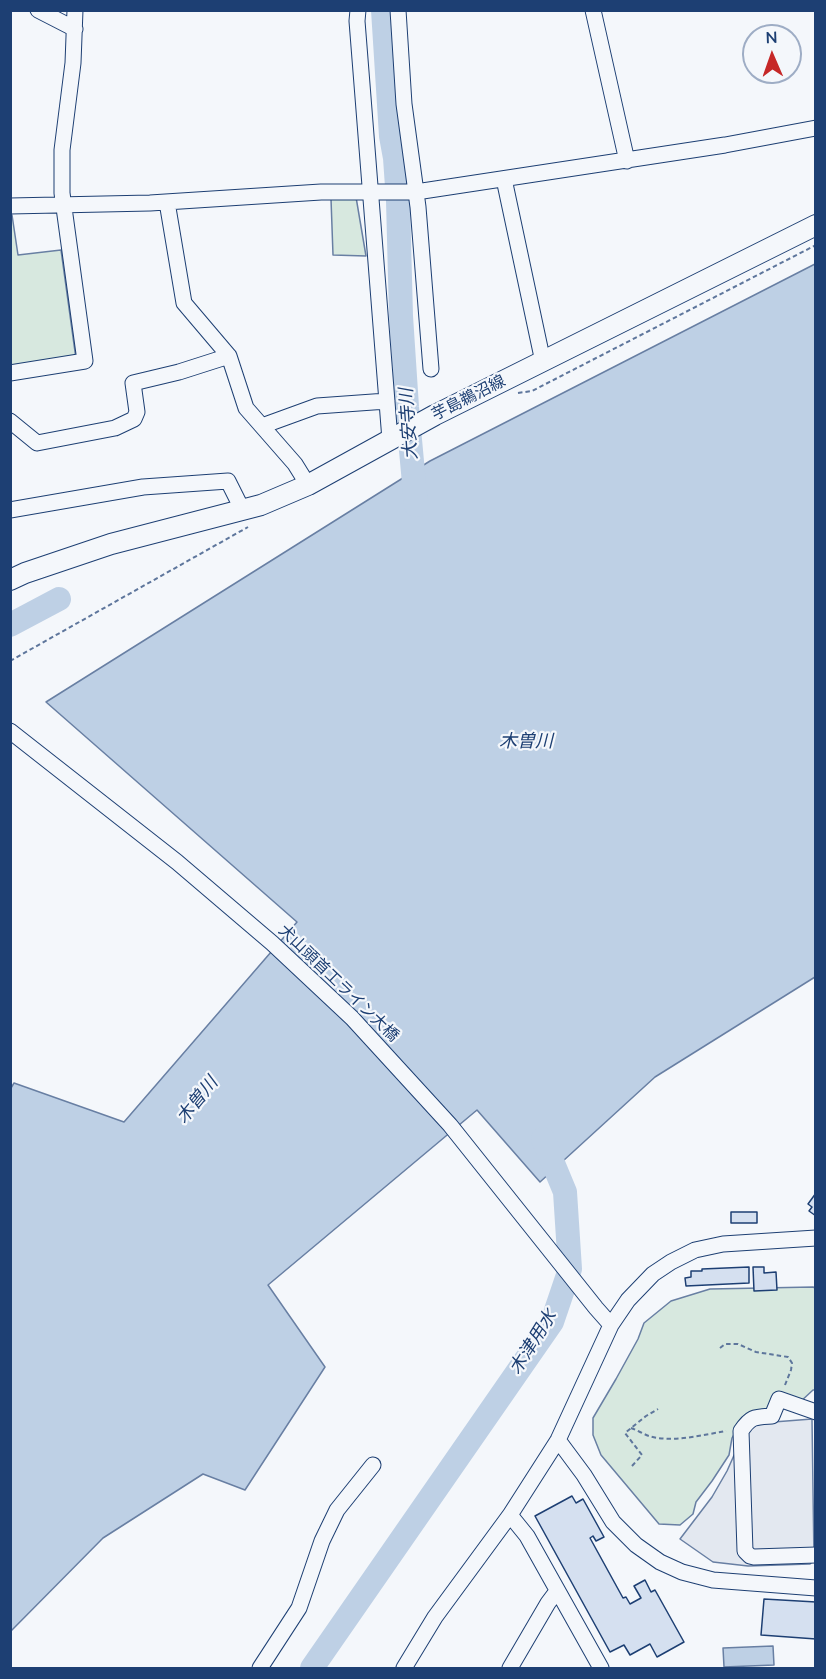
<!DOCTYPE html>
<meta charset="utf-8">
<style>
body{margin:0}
#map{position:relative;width:826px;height:1679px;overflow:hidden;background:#f4f7fb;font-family:"Nunito Sans",sans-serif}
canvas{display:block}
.frame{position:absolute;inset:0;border:12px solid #1d3f73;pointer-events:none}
.north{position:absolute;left:742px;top:24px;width:60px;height:60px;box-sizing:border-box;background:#f4f7fb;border:2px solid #9eadc5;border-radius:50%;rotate:358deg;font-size:16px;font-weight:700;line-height:24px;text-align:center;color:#1d3f73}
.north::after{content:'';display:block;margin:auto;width:21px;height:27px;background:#c62828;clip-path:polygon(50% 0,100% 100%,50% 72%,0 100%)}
</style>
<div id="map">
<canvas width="826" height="1679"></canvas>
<div class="frame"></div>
<div class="north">N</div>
</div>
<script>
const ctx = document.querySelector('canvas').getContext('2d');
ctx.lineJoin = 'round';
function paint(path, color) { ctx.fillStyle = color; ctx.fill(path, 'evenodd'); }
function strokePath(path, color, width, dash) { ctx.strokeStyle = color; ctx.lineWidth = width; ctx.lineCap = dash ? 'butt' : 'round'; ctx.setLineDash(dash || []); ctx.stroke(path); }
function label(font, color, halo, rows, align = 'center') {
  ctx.font = font + ' "Nunito Sans","Noto Sans JP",sans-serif'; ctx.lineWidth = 4.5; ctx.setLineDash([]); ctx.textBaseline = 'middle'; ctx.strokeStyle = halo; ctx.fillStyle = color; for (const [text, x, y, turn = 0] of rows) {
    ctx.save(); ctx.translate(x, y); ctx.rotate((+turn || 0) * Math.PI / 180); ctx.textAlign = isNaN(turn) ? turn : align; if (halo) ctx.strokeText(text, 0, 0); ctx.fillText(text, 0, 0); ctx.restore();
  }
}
const green = new Path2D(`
 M356,197L366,256L333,255L331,199Z
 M10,215H12L18,255L61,250L76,359L11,367Z
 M813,1287L815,1288V1390H813L799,1403L742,1420L732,1438L729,1455L712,1481L696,1502L693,1514L680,1525L659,1524L601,1455L593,1435V1418L616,1379L638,1339L644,1323L671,1301L710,1289Z`);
const parking = new Path2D(`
 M812,1419L814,1560L810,1564L748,1566L713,1562L680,1539L712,1497L727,1471L748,1424Z`);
const water = new Path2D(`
 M815,264V977L655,1077L540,1182L477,1110L268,1285L325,1367L245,1490L203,1474L103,1538L11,1631V1088L14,1083L124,1122L297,922L46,702L430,461Z
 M773,1646L774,1665L724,1667L723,1648Z`);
const river = new Path2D(`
 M383,10L391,136L395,158L398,201L401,316L407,407L416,505
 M10,625L59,599
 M312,1668L552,1322L570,1269L565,1192L543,1139`);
const building = new Path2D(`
 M816,1193V1216L809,1211L812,1207L808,1204Z
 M731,1212H757V1223H731Z
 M749,1267V1283L686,1286L685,1278L691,1277V1271H702V1269Z
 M753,1267H764V1273L776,1272L777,1290L754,1291Z
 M572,1496L576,1503L583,1499L604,1537L596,1541L593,1536L590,1538L623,1598L626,1597L630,1604L641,1598L634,1586L645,1580L651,1592L655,1590L684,1642L657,1657L650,1644L630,1655L624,1645L610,1652L535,1516Z
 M764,1599L816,1602V1639L761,1635Z`);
const path = new Path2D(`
 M518,393L532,391L816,245
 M10,661L248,527
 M720,1348L725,1344H738L756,1352L788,1357L792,1363L791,1370L785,1385
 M631,1428C637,1430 643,1434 649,1436C671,1443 703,1435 726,1431
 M632,1466L642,1455L625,1433L646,1416L658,1409`);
const minor = new Path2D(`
 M38,10L75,29
 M358,10L357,21L390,440
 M398,10L404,104L418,207L431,369
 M593,10L627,161
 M504,179L543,362
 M167,202L184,303L229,356L246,408L295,464L308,485
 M10,206L150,203L321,192H416L725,145L816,128
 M10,373L85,361L62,193V150L73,63L75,10
 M10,421L37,443L115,428L134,419L137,412L133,383L179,372L229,356
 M262,426L317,406L387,401
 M10,510L143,487L228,481L242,509
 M10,731L177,862L272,943L352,1018L450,1125L596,1308L611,1325
 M816,1412L779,1399L772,1416C755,1417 751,1416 741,1431L745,1551L750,1556L754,1557L816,1555
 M558,1440L584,1475L613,1522L636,1545L660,1562L682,1572L713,1580L816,1588
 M510,1515L527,1536L601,1668
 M260,1668L299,1608L322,1541L337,1510L373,1465
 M404,1668L435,1617L510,1515L558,1440L611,1325L628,1300L653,1274L671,1262L695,1250L723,1244L816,1238
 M510,1668L548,1603L557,1591`);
const major = new Path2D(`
 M10,580L25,573L111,544L261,505L308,485L435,415L816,225`);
const streetNames = [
 ["芋島鵜沼線",469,399,-27],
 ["犬山頭首工ライン大橋",338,984,44]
];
const waterNames = [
 ["大安寺川",410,424,-94],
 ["木曽川",526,743],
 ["木曽川",198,1101,-51],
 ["木津用水",534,1343,-58]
];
paint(green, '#d7e8df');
strokePath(green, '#687fa3', 1.5);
paint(parking, '#e3e8f0');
strokePath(parking, '#687fa3', 1.5);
paint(water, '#bed0e5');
strokePath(water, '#687fa3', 1.5);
strokePath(river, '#bed0e5', 24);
paint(building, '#d5e0f0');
strokePath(building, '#1d3f73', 1.5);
strokePath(minor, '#1d3f73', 17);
strokePath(major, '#1d3f73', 22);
strokePath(path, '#5e769c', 2, [4.5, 3]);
strokePath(minor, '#f4f7fb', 15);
strokePath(major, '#f4f7fb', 20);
label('16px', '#1d3f73', '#f4f7fb', streetNames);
label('italic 18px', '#1d3f73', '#f4f7fb', waterNames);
</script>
